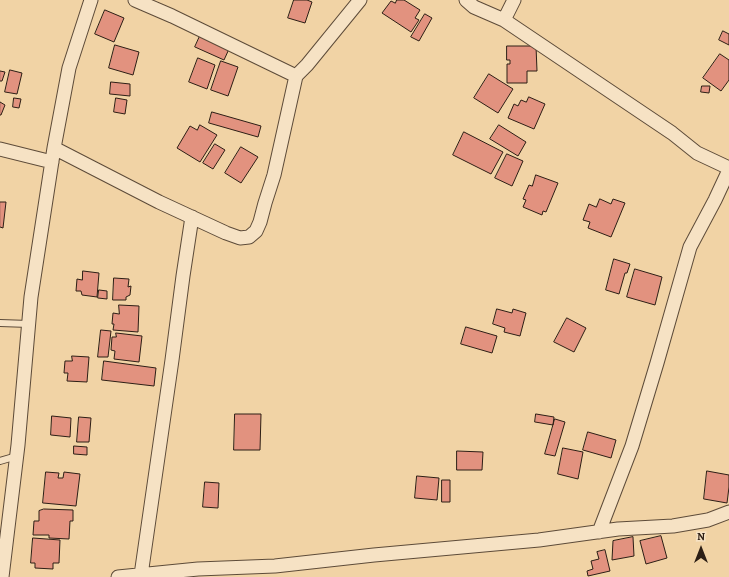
<!DOCTYPE html>
<style>
body{margin:0}
#map{position:relative;width:729px;height:577px;overflow:hidden;background:#f1d3a5;font-family:Alegreya,serif}
canvas{display:block}
.north{position:absolute;left:681px;top:529px;width:40px;height:40px;-webkit-text-stroke:3px #f6e2c4;paint-order:stroke;rotate:0deg;font-size:11px;font-weight:700;line-height:16px;text-align:center;color:#2c1e15}
.north::after{content:'';display:block;margin:auto;width:14px;height:18px;background:#2c1e15;clip-path:polygon(50% 0,100% 100%,50% 72%,0 100%)}
</style>
<div id="map">
<canvas width="729" height="577"></canvas>
<div class="north">N</div>
</div>
<script>
const ctx = document.querySelector('canvas').getContext('2d');
ctx.lineJoin = 'round';
function paint(path, color) { ctx.fillStyle = color; ctx.fill(path, 'evenodd'); }
function strokePath(path, color, width, dash) { ctx.strokeStyle = color; ctx.lineWidth = width; ctx.lineCap = dash ? 'butt' : 'round'; ctx.setLineDash(dash || []); ctx.stroke(path); }
const building = new Path2D(`
 M294,0H307L312,2L305,23L288,18Z
 M397,0H404L420,10L415,18L419,20L411,32L382,13L391,1L395,3Z
 M105,10L124,18L114,42L95,34Z
 M425,14L432,18L419,41L411,37Z
 M723,31L729,34V45L719,40Z
 M200,36L229,49L224,60L195,47Z
 M115,45L139,52L133,75L109,68Z
 M507,46H536L537,71H527V83H507V64H510V60H507Z
 M720,54L729,60V80L721,91L703,78Z
 M198,58L215,65L207,89L189,82Z
 M221,61L238,67L228,96L211,90Z
 M10,70L22,73L17,94L5,92Z
 M0,71L5,72L2,81H0Z
 M489,74L513,89L498,113L474,98Z
 M111,82L130,84V96L110,94Z
 M702,86H710L709,93L701,92Z
 M529,97L545,104L534,129L508,118L514,104L518,106L521,100L526,102Z
 M14,98L21,99L19,108L13,107Z
 M116,98L127,100L125,114L114,112Z
 M0,102L5,105L1,115H0Z
 M212,112L261,126L258,137L209,123Z
 M200,125L217,135L200,162L177,148L190,126L197,130Z
 M499,125L526,142L518,156L490,139Z
 M464,132L503,152L491,174L453,155Z
 M215,144L225,150L213,169L203,163Z
 M241,147L258,157L241,183L225,173Z
 M507,154L523,161L512,186L495,178Z
 M536,175L558,183L546,212L543,211L542,215L523,207L526,200L523,199L529,185L532,186Z
 M600,199L611,204L613,199L625,203L611,237L588,228L590,222L583,220L589,204L596,207Z
 M0,202H6L3,228L0,227Z
 M614,259L630,264L627,273H625L619,294L606,290Z
 M635,269L662,277L655,305L627,297Z
 M83,271L99,273L97,297L82,295L81,291H76L77,279L82,280Z
 M114,278L129,279L128,287L131,286L130,295L126,297V300H113Z
 M99,290L107,291V299L98,298Z
 M119,305L139,306L138,332L113,330L114,324H112L113,313L119,314Z
 M497,309L512,313L513,309L526,313L520,336L504,332L505,328L493,324Z
 M567,318L586,328L574,352L554,342Z
 M466,327L497,336L492,353L461,344Z
 M101,330L111,331L108,357H98Z
 M116,333L142,336L139,362L114,359L115,351L111,350L112,337H116Z
 M72,356L89,357L87,382L67,381L68,373H64L65,361H72Z
 M104,361L156,368L154,386L102,380Z
 M235,414H261L260,450H234Z
 M536,414L554,417L553,425L535,422Z
 M52,416L71,418L70,437L51,435Z
 M79,417L91,418L89,442H77Z
 M555,419L565,422L555,456L545,454Z
 M588,432L616,440L611,458L583,450Z
 M74,446L87,447V455L74,454Z
 M563,448L583,452L578,479L558,474Z
 M457,451L483,452L482,470H457Z
 M707,471L729,475V487L727,503L704,499Z
 M46,472L59,473L58,478H63L64,472L80,474L76,506L43,503Z
 M417,476L439,478L437,500L415,498Z
 M442,480H450V502H442Z
 M205,482L219,483L218,508L203,507Z
 M44,509L73,510V521H70L69,539L49,538V535H33L34,521H39V511Z
 M661,536L667,558L646,564L640,541Z
 M633,537L634,556L612,560L613,541Z
 M33,538L60,540L59,563H53V569L35,568V563H31Z
 M605,550L610,571L588,576L587,571L593,569L591,561L599,559L597,552Z`);
const lane = new Path2D(`
 M0,323L29,324
 M0,461L17,456`);
const street = new Path2D(`
 M135,0L172,16L296,76L307,65L360,0
 M466,0L474,7L504,20L672,133L697,153L729,168
 M504,20L514,0
 M54,148L159,202L226,233L240,238L249,237L256,231L260,222L265,203L274,175L296,76
 M0,149L52,162
 M599,532L632,446L657,363L690,247L715,200L729,170
 M141,575L172,360L183,276L192,217
 M2,577L18,445L31,297L54,148L69,68L91,0
 M118,577L198,569L275,566L374,555L539,540L618,529L673,526L708,520L729,512`);
paint(building, '#e2927f');
strokePath(building, '#2c1e15', 1);
strokePath(lane, '#5d4b39', 8);
strokePath(street, '#5d4b39', 15);
strokePath(lane, '#f6e2c4', 6);
strokePath(street, '#f6e2c4', 13);
</script>
